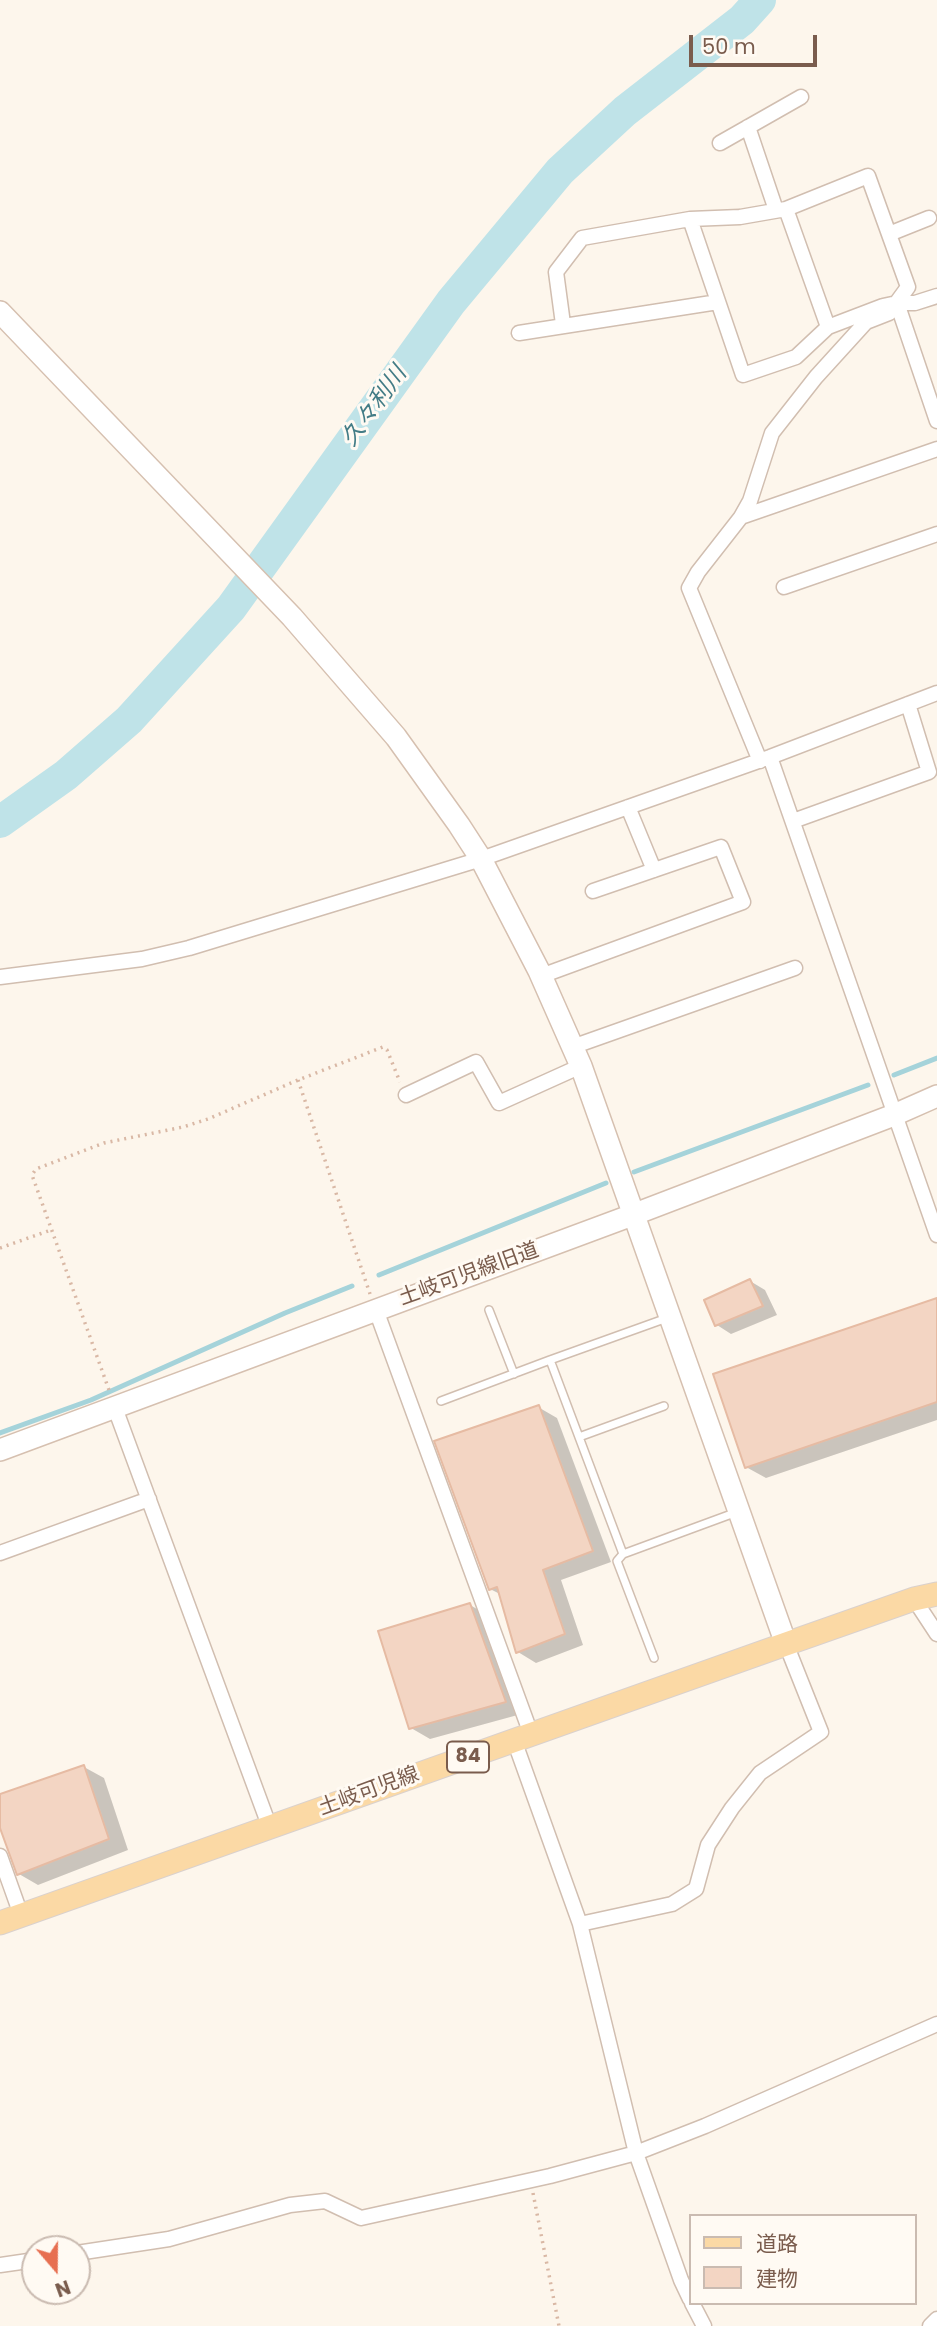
<!DOCTYPE html>
<meta charset="utf-8">
<style>
body{margin:0}
#map{position:relative;width:937px;height:2326px;overflow:hidden;background:#fdf6ec;font-family:Poppins,"Noto Sans JP",sans-serif}
canvas{display:block}
.legend{position:absolute;left:689px;top:2214px;width:228px;height:91px;box-sizing:border-box;background:#fffaf3;border:2px solid #cabbb1;margin:0;padding:9px 12px;list-style:none;font-size:21px;color:#7a5c4d}
.legend li{display:flex;align-items:center;gap:14px;height:35px}
.legend b{width:35px;border:2px solid #cabbb1}
.north{position:absolute;left:21px;top:2235px;width:70px;height:70px;box-sizing:border-box;background:#fffaf3;border:2px solid #cabbb1;border-radius:50%;rotate:160deg;font-size:19px;font-weight:700;line-height:28px;text-align:center;color:#7a5c4d}
.north::after{content:'';display:block;margin:auto;width:24px;height:32px;background:#e76f51;clip-path:polygon(50% 0,100% 100%,50% 72%,0 100%)}
.scale{position:absolute;left:689px;top:35px;width:128px;height:32px;box-sizing:border-box;border:4px solid #7a5c4d;border-top:0;padding-left:9px;font-size:21px;line-height:24px;white-space:nowrap;color:#7a5c4d;-webkit-text-stroke:5px #fffaf3;paint-order:stroke}
</style>
<div id="map">
<canvas width="937" height="2326"></canvas>
<ul class="legend">
<li><b style="height:9px;background:#fbd9a5"></b>道路</li>
<li><b style="height:19px;background:#f3d5c3"></b>建物</li>
</ul>
<div class="north">N</div>
<div class="scale">50 m</div>
</div>
<script>
const ctx = document.querySelector('canvas').getContext('2d');
ctx.lineJoin = 'round';
function paint(path, color) { ctx.fillStyle = color; ctx.fill(path, 'evenodd'); }
function strokePath(path, color, width, dash) { ctx.strokeStyle = color; ctx.lineWidth = width; ctx.lineCap = dash ? 'butt' : 'round'; ctx.setLineDash(dash || []); ctx.stroke(path); }
function label(font, color, halo, rows, align = 'center') {
  ctx.font = font + ' Poppins,"Noto Sans JP",sans-serif'; ctx.lineWidth = 6; ctx.setLineDash([]); ctx.textBaseline = 'middle'; ctx.strokeStyle = halo; ctx.fillStyle = color; for (const [text, x, y, turn = 0] of rows) {
    ctx.save(); ctx.translate(x, y); ctx.rotate((+turn || 0) * Math.PI / 180); ctx.textAlign = isNaN(turn) ? turn : align; if (halo) ctx.strokeText(text, 0, 0); ctx.fillText(text, 0, 0); ctx.restore();
  }
}
const shadow = new Path2D(`
 M750,1281L765,1290L777,1315L731,1334L717,1325Z
 M937,1300V1420L766,1478L746,1467Z
 M538,1407L557,1418L611,1562L561,1580L583,1645L536,1663L518,1652L500,1594L490,1589Z
 M470,1605L489,1616L525,1713L430,1739L411,1728Z
 M84,1767L104,1778L128,1850L38,1885L19,1874L0,1823V1796Z`);
const stream = new Path2D(`
 M894,1075L937,1058
 M634,1172L868,1085
 M379,1275L606,1183
 M0,1433L91,1400L285,1313L352,1286`);
const river = new Path2D(`
 M0,822L66,775L129,720L231,608L451,302L560,171L625,111L742,20L760,0`);
const building = new Path2D(`
 M750,1279L763,1306L715,1326L704,1300Z
 M937,1298V1402L745,1468L713,1374Z
 M539,1405L593,1551L543,1570L565,1634L516,1653L497,1587L489,1590L434,1441Z
 M470,1603L506,1702L409,1729L378,1631Z
 M84,1765L109,1839L17,1875L0,1828V1794Z`);
const path = new Path2D(`
 M298,1080L370,1294
 M0,1248L51,1230
 M109,1390L32,1175L36,1169L104,1143L183,1127L208,1119L298,1080L383,1047L387,1050L400,1082
 M533,2193L559,2326`);
const lane = new Path2D(`
 M489,1310L514,1374
 M441,1401L550,1360
 M579,1437L664,1406
 M623,1554L550,1360L667,1318
 M654,1658L617,1561L623,1554L737,1512`);
const street = new Path2D(`
 M748,127L776,210
 M720,143L801,97
 M786,209L828,327
 M690,219L743,375L796,357L828,327L883,306L897,303H915L937,296
 M889,234L929,218
 M897,303L937,421
 M563,324L556,272L582,238L690,219L740,217L786,209L868,176L908,287L889,313L866,322L816,377L772,433L750,501L741,517L698,572L689,588L760,761
 M519,333L718,302
 M741,517L937,449
 M784,587L937,534
 M770,757L937,1235
 M628,807L654,870
 M793,821L929,772L908,704
 M541,976L743,902L721,847L593,891
 M0,977L142,959L189,948L481,859L770,757L937,693
 M572,1047L795,968
 M406,1095L476,1062L499,1103L581,1066
 M376,1310L531,1734
 M115,1408L270,1828
 M0,1553L149,1499
 M914,1599L937,1634
 M514,1740L580,1924L636,2153L681,2280L690,2299
 M0,1856L21,1915
 M580,1924L672,1904L696,1889L708,1845L732,1808L760,1773L821,1732L786,1644
 M77,2253L169,2239L290,2205L325,2201L361,2218L550,2176L636,2153L705,2126L937,2024
 M0,2265L35,2260
 M692,2303L704,2326
 M930,2326L937,2319`);
const secondary = new Path2D(`
 M0,312L292,617L396,737L459,825L481,859L539,971L581,1066L786,1644
 M0,1450L635,1214L894,1115L937,1096`);
const primary = new Path2D(`
 M0,1923L786,1644L914,1599L937,1594`);
const shields = [
 [468,1757,42]
];
const shieldNames = [
 ["84",468,1757]
];
const streetNames = [
 ["土岐可児線旧道",469,1275,-20],
 ["土岐可児線",369,1792,-20]
];
const waterNames = [
 ["久々利川",375,407,-54]
];
paint(shadow, '#0003');
strokePath(stream, '#a5d3da', 5);
strokePath(river, '#bfe3e8', 32);
paint(building, '#f3d5c3');
strokePath(building, '#e6bba3', 2);
strokePath(lane, '#d1beb0', 10);
strokePath(street, '#d1beb0', 17);
strokePath(secondary, '#d6c0b0', 24);
strokePath(primary, '#dad1cd', 25);
strokePath(path, '#d9b8a5', 3.5, [2, 5]);
strokePath(lane, '#fff', 7);
strokePath(street, '#fff', 14);
strokePath(secondary, '#fff', 21);
strokePath(primary, '#fbd9a5', 23);
for (const [x, y, w] of shields) { const box = new Path2D(); box.roundRect(x - w / 2, y - 15.5, w, 31, 5); ctx.fillStyle = '#fffaf3'; ctx.fill(box); strokePath(box, '#7a5c4d', 2); }
label('bold 19px', '#7a5c4d', null, shieldNames);
label('21px', '#7a5c4d', '#fffaf3', streetNames);
label('italic 23px', '#437c86', '#fffaf3', waterNames);
</script>
